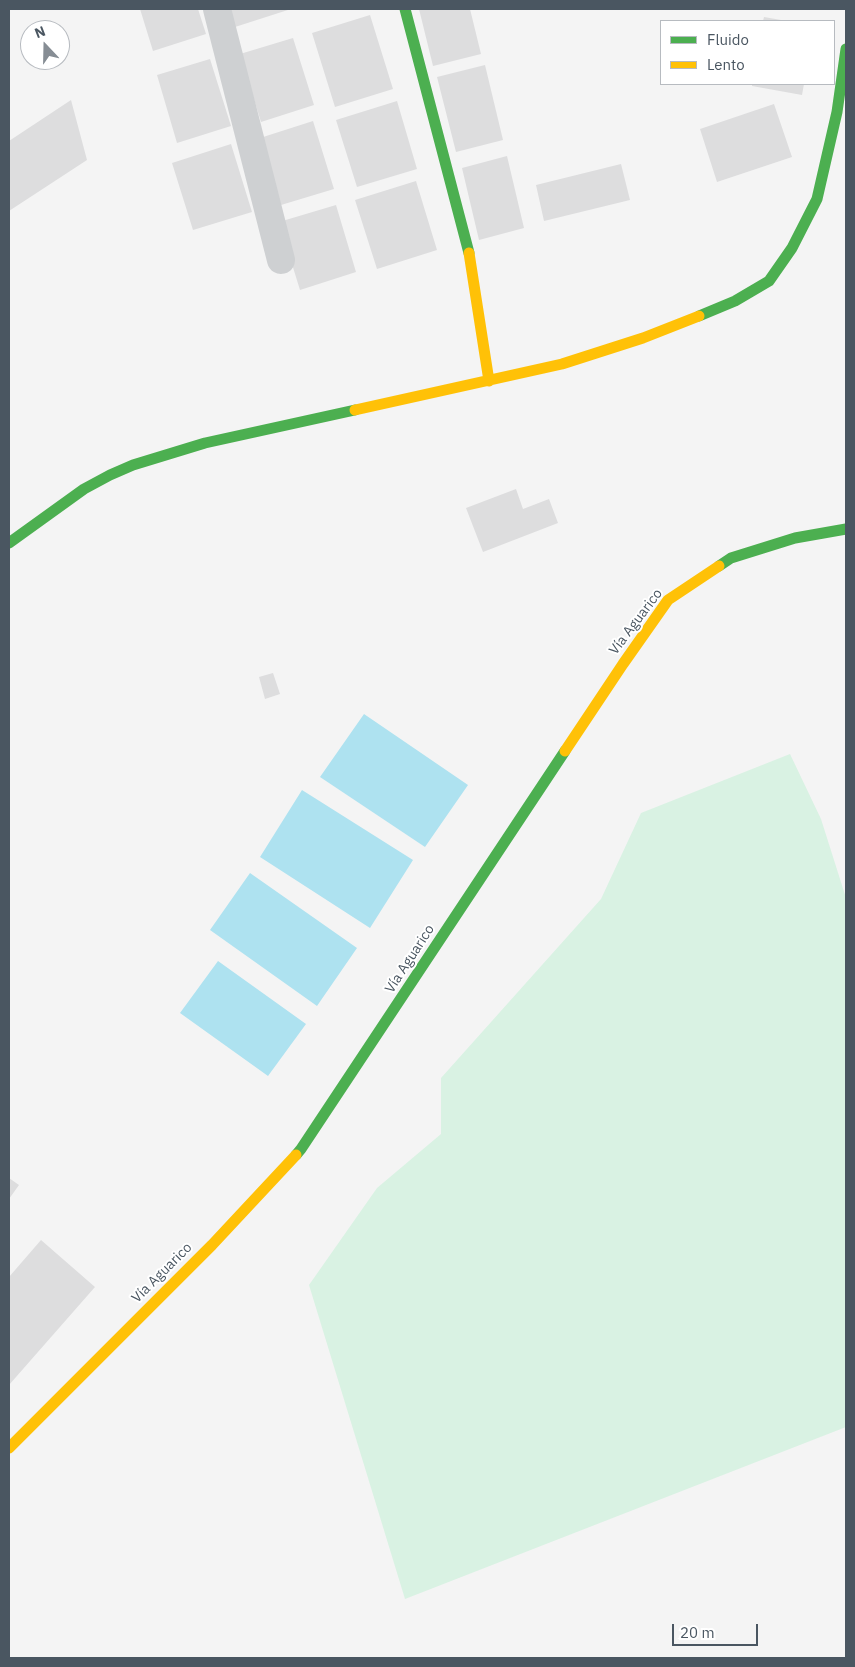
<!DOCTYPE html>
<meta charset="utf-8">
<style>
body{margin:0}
#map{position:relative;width:855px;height:1667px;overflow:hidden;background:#f4f4f4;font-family:"IBM Plex Sans",sans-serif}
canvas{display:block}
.frame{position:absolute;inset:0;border:10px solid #4a5661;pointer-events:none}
.legend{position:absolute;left:660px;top:20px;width:175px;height:65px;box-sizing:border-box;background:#fff;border:1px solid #b7bbc0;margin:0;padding:6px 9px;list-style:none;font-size:15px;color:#4a5661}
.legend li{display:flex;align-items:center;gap:10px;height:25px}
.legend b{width:25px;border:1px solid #b7bbc0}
.north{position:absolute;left:20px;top:20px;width:50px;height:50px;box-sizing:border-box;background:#fff;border:1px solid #b7bbc0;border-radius:50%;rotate:339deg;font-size:14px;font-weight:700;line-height:20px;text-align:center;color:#4a5661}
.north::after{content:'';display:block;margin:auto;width:18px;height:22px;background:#868d94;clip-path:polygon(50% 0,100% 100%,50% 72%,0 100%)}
.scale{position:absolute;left:672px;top:1624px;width:86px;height:22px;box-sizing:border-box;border:2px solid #4a5661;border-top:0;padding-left:6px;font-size:15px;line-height:18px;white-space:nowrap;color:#4a5661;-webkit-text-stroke:4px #fff;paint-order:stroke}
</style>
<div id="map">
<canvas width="855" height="1667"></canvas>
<div class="frame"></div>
<ul class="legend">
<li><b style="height:6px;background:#4caf50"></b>Fluido</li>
<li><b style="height:6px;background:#ffc107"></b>Lento</li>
</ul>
<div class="north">N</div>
<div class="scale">20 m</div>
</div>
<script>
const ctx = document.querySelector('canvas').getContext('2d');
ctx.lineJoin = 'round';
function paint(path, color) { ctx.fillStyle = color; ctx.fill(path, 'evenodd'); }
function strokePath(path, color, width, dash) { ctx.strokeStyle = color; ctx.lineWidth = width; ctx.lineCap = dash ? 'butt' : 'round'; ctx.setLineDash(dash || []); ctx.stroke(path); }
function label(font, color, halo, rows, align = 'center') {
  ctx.font = font + ' "IBM Plex Sans",sans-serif'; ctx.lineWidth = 4; ctx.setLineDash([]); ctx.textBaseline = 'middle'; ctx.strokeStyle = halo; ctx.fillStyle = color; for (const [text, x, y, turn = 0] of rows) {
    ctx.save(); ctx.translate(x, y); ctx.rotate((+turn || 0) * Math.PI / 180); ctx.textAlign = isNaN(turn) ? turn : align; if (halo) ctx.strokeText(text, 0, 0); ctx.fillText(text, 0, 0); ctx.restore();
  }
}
const green = new Path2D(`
 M790,754L821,819L846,898V1427L405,1599L309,1285L377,1188L441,1134V1078L601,899L641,813Z`);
const water = new Path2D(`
 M364,714L468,785L425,847L320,777Z
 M302,790L413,860L370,928L260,857Z
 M250,873L357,948L317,1006L210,930Z
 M218,961L306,1024L268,1076L180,1013Z`);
const building = new Path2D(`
 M140,9H198L206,34L153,51Z
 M230,9H291L235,27Z
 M419,9H470L481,54L433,66Z
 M370,15L393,89L335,107L312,33Z
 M764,17L781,20V21H763Z
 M293,38L314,105L261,122L240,54Z
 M210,59L231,126L177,143L157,75Z
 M485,65L503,140L456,152L437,77Z
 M752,84H804L802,95L752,86Z
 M71,100L87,160L9,211V141Z
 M397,101L417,169L357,187L336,120Z
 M774,104L792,157L717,182L700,129Z
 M313,121L334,189L281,205L260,138Z
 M231,144L252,212L193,230L172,163Z
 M507,156L524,228L479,240L462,168Z
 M621,164L630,200L544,221L536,185Z
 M416,181L437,250L377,269L355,200Z
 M336,205L356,272L300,290L279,222Z
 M516,489L523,509L549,499L558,523L483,552L466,508Z
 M273,673L280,694L265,699L259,677Z
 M9,1178L19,1185L9,1199Z
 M41,1240L95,1287L9,1385V1277Z`);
const street = new Path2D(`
 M217,9L281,260`);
const fast = new Path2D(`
 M405,9L469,253
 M699,316L735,301L769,281L792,248L817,199L837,112L846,49
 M9,543L84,489L110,475L133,465L205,443L355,410
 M719,566L731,558L795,538L846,529
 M296,1155L301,1149L565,751`);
const slow = new Path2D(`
 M469,253L489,381
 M355,410L562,364L643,338L699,316
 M565,751L623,664L668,600L719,566
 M9,1448L212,1245L296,1155`);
const streetNames = [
 ["Vía Aguarico",636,622,-53],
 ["Vía Aguarico",410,959,-57],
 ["Vía Aguarico",162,1273,-45]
];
paint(green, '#d9f2e3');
paint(water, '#aee2f0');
paint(building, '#ddddde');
strokePath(street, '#ced0d2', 28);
strokePath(fast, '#4caf50', 11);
strokePath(slow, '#ffc107', 11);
label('14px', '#4a5661', '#fff', streetNames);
</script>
